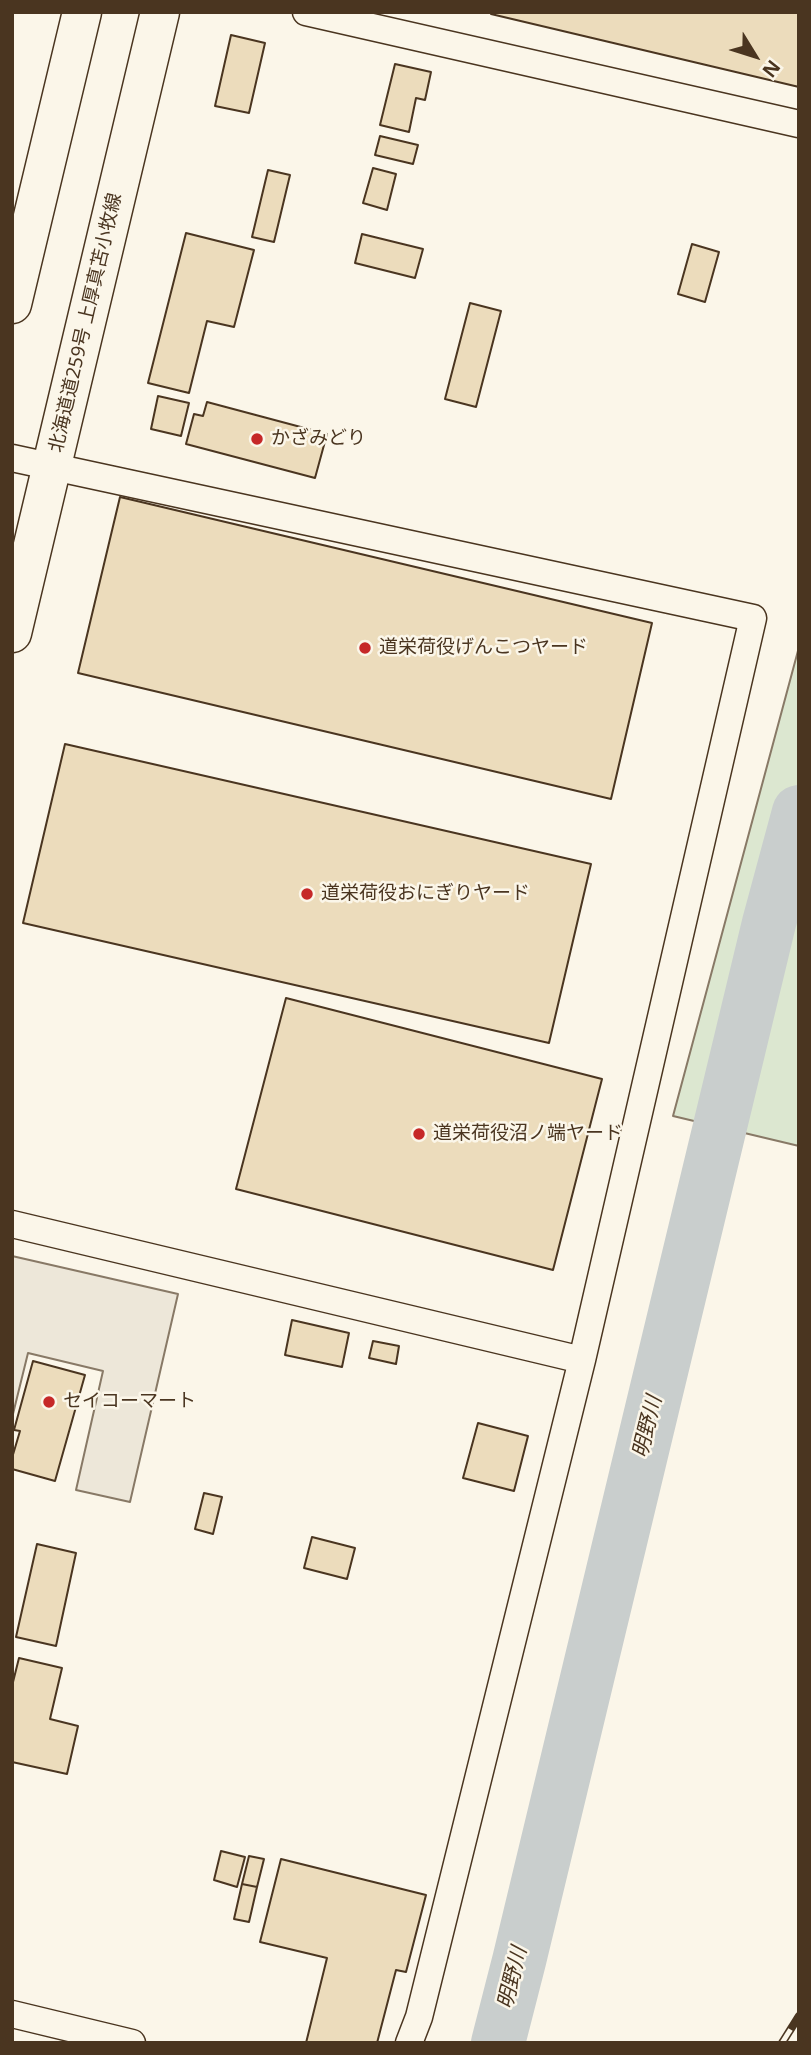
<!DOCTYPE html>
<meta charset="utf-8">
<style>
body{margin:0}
#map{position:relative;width:811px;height:2055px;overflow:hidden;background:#fbf6e9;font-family:"Noto Sans",sans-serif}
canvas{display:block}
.frame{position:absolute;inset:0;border:14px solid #4a3520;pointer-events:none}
.north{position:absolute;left:720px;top:21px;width:70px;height:70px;-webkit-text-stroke:5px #fbf6e9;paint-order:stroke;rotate:128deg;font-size:19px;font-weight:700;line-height:28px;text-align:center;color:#4a3520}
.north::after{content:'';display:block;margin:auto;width:24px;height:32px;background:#4a3520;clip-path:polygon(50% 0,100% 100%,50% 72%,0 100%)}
</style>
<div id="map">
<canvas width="811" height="2055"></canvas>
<div class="frame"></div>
<div class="north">N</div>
</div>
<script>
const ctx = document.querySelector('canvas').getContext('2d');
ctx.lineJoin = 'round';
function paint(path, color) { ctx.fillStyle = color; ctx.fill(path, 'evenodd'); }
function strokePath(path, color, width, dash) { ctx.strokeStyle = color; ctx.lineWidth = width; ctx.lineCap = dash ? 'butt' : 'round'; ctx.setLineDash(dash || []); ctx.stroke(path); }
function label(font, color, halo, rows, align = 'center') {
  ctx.font = font + ' "Noto Sans","Noto Sans JP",sans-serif'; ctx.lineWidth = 5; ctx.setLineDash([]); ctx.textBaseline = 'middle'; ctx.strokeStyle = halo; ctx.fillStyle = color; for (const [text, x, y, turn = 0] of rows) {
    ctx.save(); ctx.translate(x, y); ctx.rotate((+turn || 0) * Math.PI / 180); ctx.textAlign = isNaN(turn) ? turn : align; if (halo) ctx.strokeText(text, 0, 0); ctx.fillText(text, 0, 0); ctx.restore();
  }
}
const green = new Path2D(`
 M799,647V1146L673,1116Z`);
const parking = new Path2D(`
 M12,1256L178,1294L130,1502L76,1490L103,1371L28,1353L12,1418Z`);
const river = new Path2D(`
 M498,2043L519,1961L769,923L799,812`);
const building = new Path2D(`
 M492,12H799V87L491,14Z
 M231,35L265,43L249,113L215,106Z
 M395,64L431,72L425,100L416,98L409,132L380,125Z
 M380,136L418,145L413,164L375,155Z
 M373,168L396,174L387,210L363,203Z
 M268,170L290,175L274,242L252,237Z
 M186,233L254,250L234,327L207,321L189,393L148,383Z
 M362,234L423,249L415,278L355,263Z
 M692,244L719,252L705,302L678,294Z
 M470,303L501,311L476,407L445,399Z
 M158,396L189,403L181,436L151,429Z
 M207,402L327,434L315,478L186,444L194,414L203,416Z
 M120,497L652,623L611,799L78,673Z
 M65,744L591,864L549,1043L23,923Z
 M286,998L602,1079L553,1270L236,1189Z
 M292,1320L349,1333L342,1367L285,1355Z
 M373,1341L399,1346L396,1364L369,1358Z
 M33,1361L85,1375L55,1481L12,1469V1458L20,1431L14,1430Z
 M478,1423L528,1436L514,1491L463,1478Z
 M204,1493L222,1497L213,1534L195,1529Z
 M312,1537L355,1548L347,1579L304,1568Z
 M37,1544L76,1553L56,1646L16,1637Z
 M19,1658L62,1668L50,1719L78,1726L67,1774L12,1762V1686Z
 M221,1851L245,1857L237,1887L214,1880Z
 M249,1856L264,1859L257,1887L242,1884Z
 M281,1859L426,1895L406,1972L396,1970L377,2043H306L327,1958L260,1942Z
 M242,1884L257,1887L249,1922L234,1919Z`);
const street = new Path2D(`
 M306,12L799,124
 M12,458L753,618L582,1360L419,2017L409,2043
 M12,1224L582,1360
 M12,2014L132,2043`);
const secondary = new Path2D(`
 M12,304L82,12
 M12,633L160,12`);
const rail = new Path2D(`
 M782,2043L799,2016`);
const markers = [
 [257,439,7,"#c62828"],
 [365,648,7,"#c62828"],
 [307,894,7,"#c62828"],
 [419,1134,7,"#c62828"],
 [49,1402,7,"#c62828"]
];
const streetNames = [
 ["北海道道259号 上厚真苫小牧線",86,323,-77]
];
const poiNames = [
 ["かざみどり",271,439],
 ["道栄荷役げんこつヤード",379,648],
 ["道栄荷役おにぎりヤード",321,894],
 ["道栄荷役沼ノ端ヤード",433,1134],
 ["セイコーマート",63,1402]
];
const waterNames = [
 ["明野川",648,1427,-76],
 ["明野川",513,1978,-76]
];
paint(green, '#dce7d0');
strokePath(green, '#887966', 2);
paint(parking, '#ede7d9');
strokePath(parking, '#887966', 2);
strokePath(river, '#c9cecd', 54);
paint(building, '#ecdcbc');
strokePath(building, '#4a3520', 2);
strokePath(street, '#4a3520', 29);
strokePath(secondary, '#4a3520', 41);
strokePath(street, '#fbf6e9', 26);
strokePath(secondary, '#fbf6e9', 38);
strokePath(rail, '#4a3520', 8);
strokePath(rail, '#fbf6e9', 5, [16]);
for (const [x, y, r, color] of markers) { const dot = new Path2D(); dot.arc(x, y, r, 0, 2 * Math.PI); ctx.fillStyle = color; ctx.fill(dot); strokePath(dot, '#fbf6e9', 2.5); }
label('19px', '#4a3520', '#fbf6e9', streetNames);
label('19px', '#4a3520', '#fbf6e9', poiNames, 'left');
label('italic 21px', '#4a3520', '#fbf6e9', waterNames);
</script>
